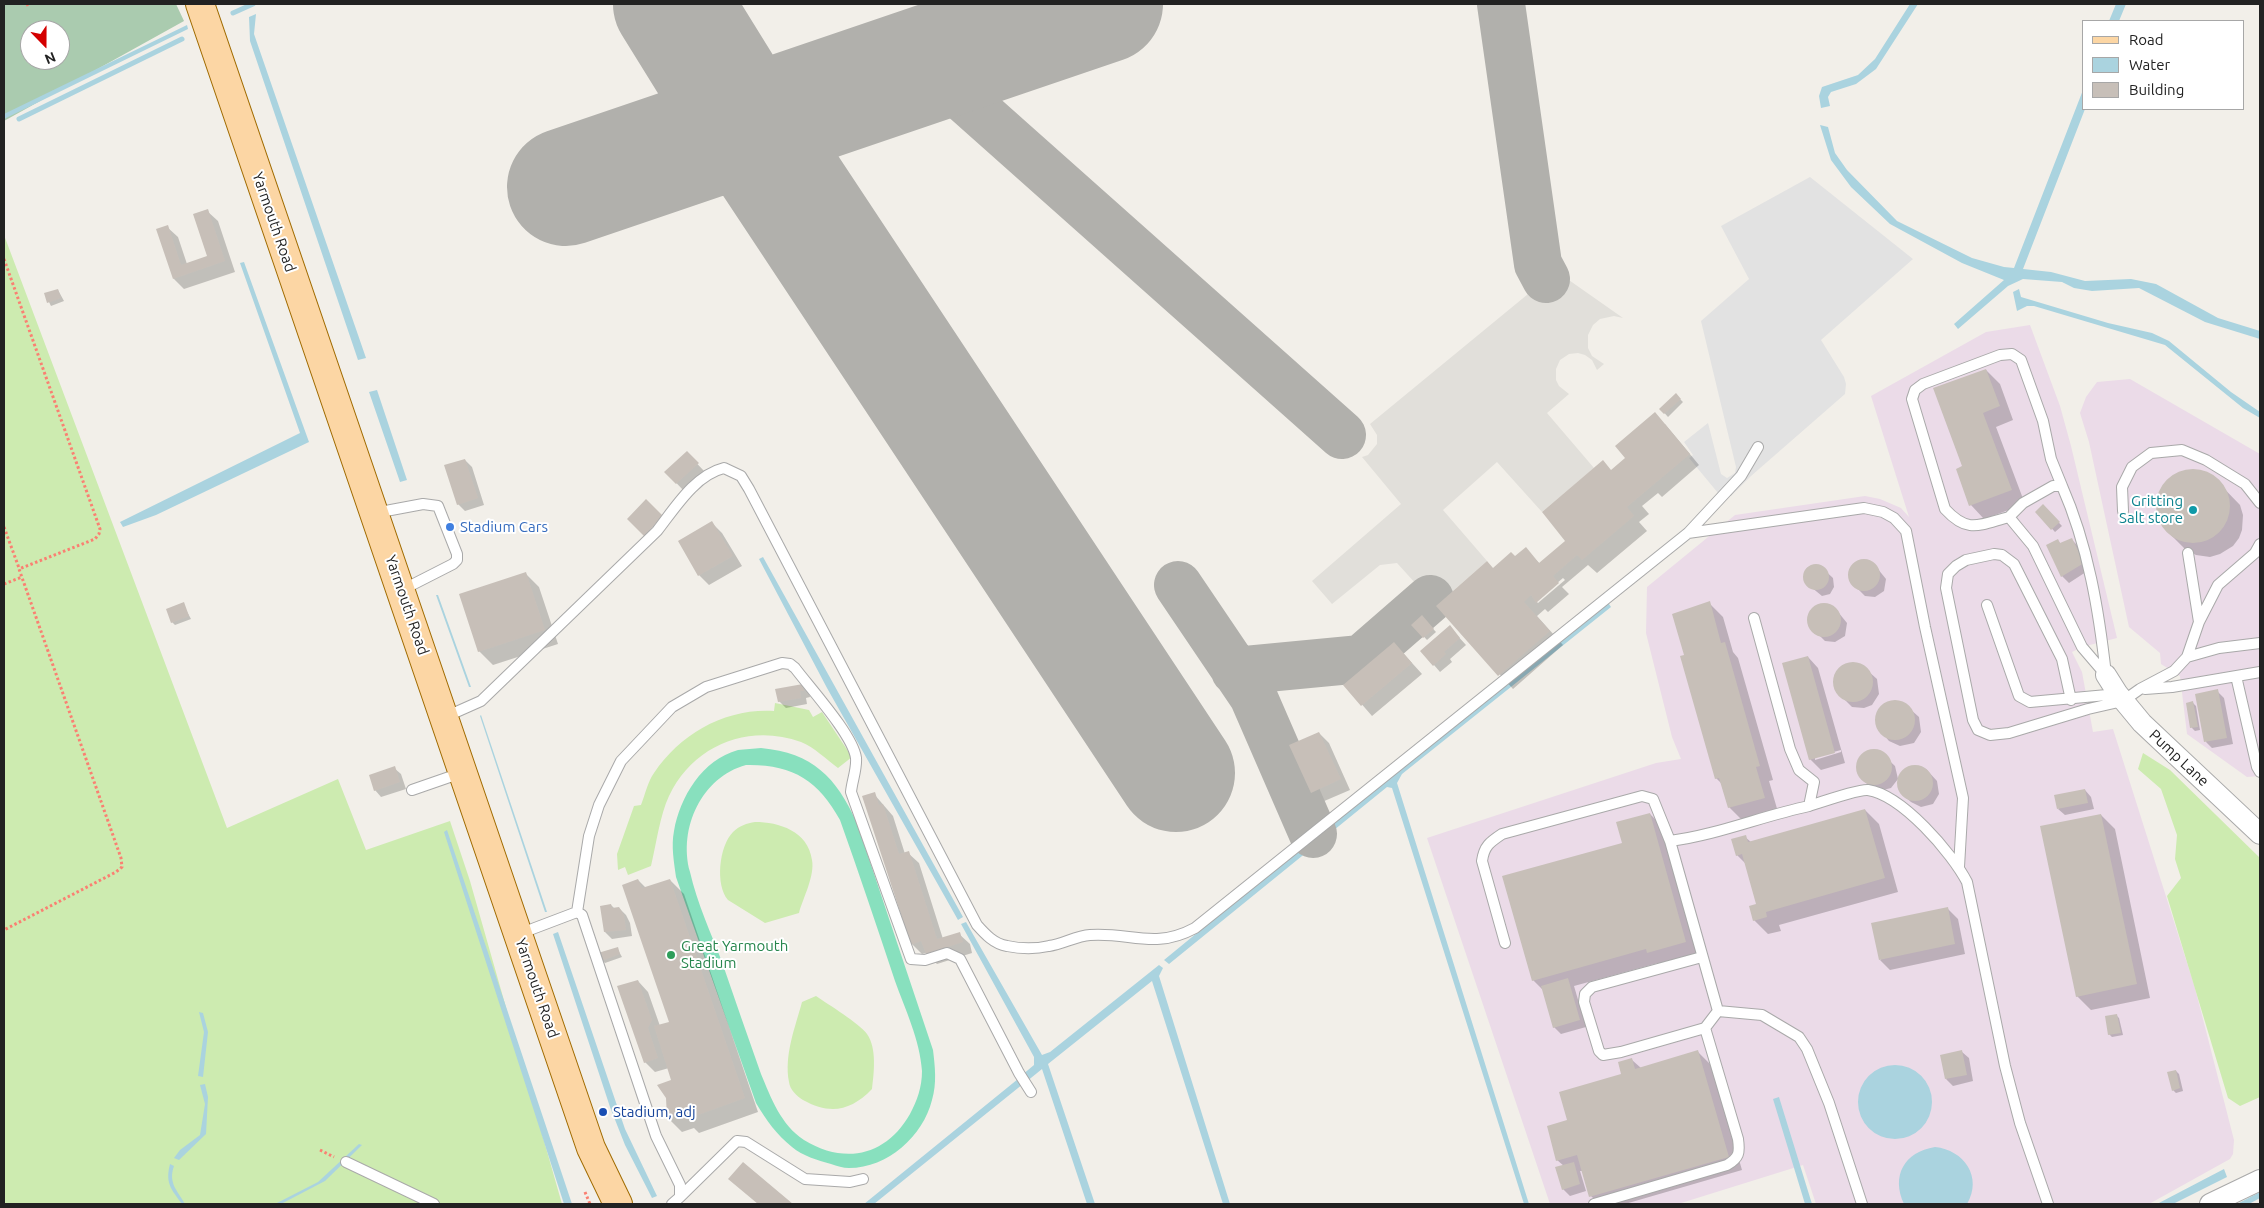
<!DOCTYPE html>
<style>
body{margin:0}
#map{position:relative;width:2264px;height:1208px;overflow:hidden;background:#f2efe9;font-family:Ubuntu,sans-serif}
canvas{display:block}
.frame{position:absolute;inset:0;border:5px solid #222;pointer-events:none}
.legend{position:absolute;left:2082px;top:20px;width:162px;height:90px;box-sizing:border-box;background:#fff;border:1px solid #a7a7a7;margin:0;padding:6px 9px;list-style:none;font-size:15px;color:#222}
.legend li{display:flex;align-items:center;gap:10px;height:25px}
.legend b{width:25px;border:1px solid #a7a7a7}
.north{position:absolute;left:20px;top:20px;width:50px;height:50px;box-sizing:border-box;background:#fff;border:1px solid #a7a7a7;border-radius:50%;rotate:158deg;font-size:14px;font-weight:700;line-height:20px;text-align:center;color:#222}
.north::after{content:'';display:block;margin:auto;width:18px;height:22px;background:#d40000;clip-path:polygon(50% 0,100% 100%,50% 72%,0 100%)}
</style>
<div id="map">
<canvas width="2264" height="1208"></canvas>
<div class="frame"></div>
<ul class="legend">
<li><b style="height:6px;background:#fcd6a4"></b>Road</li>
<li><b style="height:14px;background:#aad3df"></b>Water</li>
<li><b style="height:14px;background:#c7bfb8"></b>Building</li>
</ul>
<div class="north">N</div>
</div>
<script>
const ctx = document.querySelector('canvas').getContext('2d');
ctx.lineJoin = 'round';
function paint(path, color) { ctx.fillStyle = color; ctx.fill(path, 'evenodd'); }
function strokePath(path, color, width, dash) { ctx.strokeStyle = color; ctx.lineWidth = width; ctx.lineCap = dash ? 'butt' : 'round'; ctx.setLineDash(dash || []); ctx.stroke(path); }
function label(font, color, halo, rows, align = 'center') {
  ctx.font = font + ' Ubuntu,sans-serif'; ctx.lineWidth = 4; ctx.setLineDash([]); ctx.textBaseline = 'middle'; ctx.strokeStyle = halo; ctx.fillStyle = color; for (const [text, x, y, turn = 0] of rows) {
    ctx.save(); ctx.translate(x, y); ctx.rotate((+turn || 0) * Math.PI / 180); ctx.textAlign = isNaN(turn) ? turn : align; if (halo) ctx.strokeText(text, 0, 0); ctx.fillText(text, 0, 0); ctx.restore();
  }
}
const industrial = new Path2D(`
 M2030,325L2060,406L2071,446L2117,638L2082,647L2072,652L2082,672L2093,732L2113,729L2195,988L2234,1140L2233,1154L2230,1159L2149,1204H1816L1803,1165L1678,1204H1550L1427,838L1656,763L1681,759L1672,737L1646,633L1647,587L1735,515L1865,496L1880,499L1901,508L1909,517L1871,396L1986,332Z
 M2130,379L2260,454V776L2247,777L2187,734L2180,676L2161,664L2160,653L2129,627L2089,442L2080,413L2086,397L2097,382Z`);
const airport = new Path2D(`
 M1556,271L1623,318L1614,316L1600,319L1593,325L1588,335V348L1592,356L1604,364L1597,370L1592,360L1585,355L1578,353L1569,354L1560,360L1556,369V380L1559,386L1569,394L1547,413L1594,468L1542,512L1497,462L1443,510L1487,561L1436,606L1397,563L1380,565L1332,604L1312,581L1401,504L1362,457L1368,455L1377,444V435L1370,424Z`);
const grass = new Path2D(`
 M4,235L227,828L338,779L366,850L450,821L470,881L562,1204H4Z
 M775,703L809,710L813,717L822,712L852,757L838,768C827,760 814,747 801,742C749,723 693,745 669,796C660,815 656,845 651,866L628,875L625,867L618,870L617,854L634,806L641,805C645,795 648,781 654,773C681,733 726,708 774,711Z
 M2143,753L2170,770L2260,858V1097L2240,1106L2228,1098L2167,896L2181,878L2175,859L2177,835L2161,789L2138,769Z
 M755,822C779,822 808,831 812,860C815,876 803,898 799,913L765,923L728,900C715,885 719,846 733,832C739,826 747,823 755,822Z
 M816,996C829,1005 859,1023 867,1034C877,1048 874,1073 872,1089C851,1111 830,1115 803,1100C797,1096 790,1090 789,1082C784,1055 795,1028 802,1002Z`);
const cemetery = new Path2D(`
 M4,4H176L184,21L4,121ZM30,30H60V60H30Z`);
const pitch = new Path2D(`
 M761,748C813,753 836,777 857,823L933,1050C935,1067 937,1083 932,1100C923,1136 888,1168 849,1168C843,1168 837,1166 831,1164C817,1160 803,1156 792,1147C777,1135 766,1120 756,1103L676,877C674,862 671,846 674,831C680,797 702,760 738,750C745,749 754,749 761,748ZM746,765C792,764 818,780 840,820C859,873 877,927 895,981C905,1009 920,1040 922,1071C922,1087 917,1101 910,1114C886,1156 845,1165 804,1140C781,1125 771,1098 761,1074C748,1037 735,1000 722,962C711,933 697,903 690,872C678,828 702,777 746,765Z`);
const parking = new Path2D(`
 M1810,177L1913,259L1821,340L1844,377L1846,384L1845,394L1751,476L1731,496L1718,493L1689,458L1693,455L1684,442L1708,423L1721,474L1727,478L1735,473L1736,467L1701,321L1749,279L1721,226Z`);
const water = new Path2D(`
 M1910,4H1918L1876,69L1856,84L1831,92L1828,97L1830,106L1821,108L1819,96L1822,87L1858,75L1875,59Z
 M2116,4H2126L2119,21H2109Z
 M256,14L254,34L366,358L358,360L250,41L249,17Z
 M187,25L188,29L4,119V114Z
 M2083,90V109H2085L2023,269L2051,272L2085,281L2131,279L2156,284L2218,318L2260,331V339L2205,322L2139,288L2092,291L2074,288L2062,282L2023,279L2008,286L1958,329L1954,324L2004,280L1962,263L1890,224L1851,187L1831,160L1820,125L1828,127L1835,153L1847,170L1897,221L1972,258L2004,267L2014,268Z
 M244,262L309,442L156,515L123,527L120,522L300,433L240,263Z
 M2019,289L2021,297L2108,323L2152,333L2169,341L2231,392L2260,412V418L2243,408L2165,345L2034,306H2027L2017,311L2013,292Z
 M377,390L407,480L400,482L369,392Z
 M763,557L963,917L958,920L827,688L759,559Z
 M436,595H438L471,687H469Z
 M1607,601L1611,607L1402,774L1397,783L1529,1204H1524L1392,788L1387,787L1169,964L1164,960L1375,787Z
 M481,715L547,912H545L480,716Z
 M447,830L572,1204H564L444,832Z
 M966,922L1042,1055L1050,1052L1159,965L1163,968L1159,976L1230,1204H1223L1152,981L1048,1064L1095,1204H1087L1042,1069L1026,1082L1022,1075L1034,1065V1057L961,924Z
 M558,932L625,1129L657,1196L652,1198L625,1145L610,1107L553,934Z
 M199,1012L203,1013L208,1032L203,1077L198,1076L204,1032Z
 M1858 1102a37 37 0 1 1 74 0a37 37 0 1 1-74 0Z
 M1018,1079L1023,1084L874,1204H864Z
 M205,1084L208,1097L206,1134L179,1160L174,1158L180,1150L200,1135L205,1104L200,1085Z
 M1779,1097L1812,1204H1805L1773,1099Z
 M359,1144L362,1145L325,1181L281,1204H275L318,1182Z
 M1935,1147C1964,1150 1983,1177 1967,1204H1904C1891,1176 1904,1152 1935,1147Z
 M170,1164L174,1166C168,1183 177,1190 185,1204H182C171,1189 165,1183 170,1164Z
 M2224,1169L2227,1177L2173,1204H2157Z
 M2260,1192V1198L2249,1204H2237Z`);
const shadow = new Path2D(`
 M207,211L218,221L235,272L184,289L174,279L167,227L178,237L187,264L209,257Z
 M58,290L64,301L51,306L45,294Z
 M1986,370L2000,384L2013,420L1996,427L2025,504L1984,519L1971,505L1964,467Z
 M1676,395L1683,402L1668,417L1661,409Z
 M1665,424L1699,465L1662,497L1658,493L1642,506L1649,514L1639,522L1647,531L1597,573L1588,565L1562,587L1569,594L1548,612L1545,609L1537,616L1563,645L1513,689L1438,606L1493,569L1515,558L1526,549L1540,564L1565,542L1612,471ZM1563,578L1565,580L1538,603L1536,601Z
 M687,453L704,471L683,490L666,472Z
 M465,460L472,467L484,505L465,511L458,504Z
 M2187,471H2199L2211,475L2240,505L2243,515L2242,530L2239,538L2233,546L2220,554L2210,557L2196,555L2185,549L2171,535L2159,518L2157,505L2159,494L2165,483L2175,475Z
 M2043,506L2062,526L2055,532L2037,512Z
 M712,523L722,533L742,566L709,585L699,575Z
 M2071,539L2078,546L2089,570L2069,583L2062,576L2058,541L2061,544Z
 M1865,560L1873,563L1886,579L1884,591L1875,597L1865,596L1850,581L1851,568L1860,561Z
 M1812,565L1820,566L1833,578L1834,587L1830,594L1822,596L1805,582L1804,574L1807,568Z
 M525,573L539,587L558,644L493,665L479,651Z
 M1709,603L1723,617L1733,652L1738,658L1773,780L1769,781L1778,812L1743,821L1729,807L1722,784L1716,778L1686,655Z
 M183,604L191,619L175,625L172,622Z
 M1825,604L1834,607L1847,623L1845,636L1835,642L1825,641L1810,626L1811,613L1820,605Z
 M1422,617L1436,632L1427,640L1413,625Z
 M1456,634L1466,645L1450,659L1452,662L1440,672L1422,651Z
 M1394,643L1422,674L1372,716L1345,685Z
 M1808,657L1818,668L1845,763L1821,770L1810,759ZM1841,750V752L1815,760V757Z
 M1846,664H1860L1877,679L1879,694L1872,705L1864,708L1852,707L1835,690L1834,678L1835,674Z
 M802,685L809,692L810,697L806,698L807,704L786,708L779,701Z
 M2217,691L2224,698L2233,744L2212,748L2206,742Z
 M1889,702H1902L1919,717L1921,732L1914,743L1900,746L1889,741L1878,728L1876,716L1882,706Z
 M2193,703L2196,706L2200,730L2195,731L2192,728L2187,704Z
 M1319,733L1329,743L1350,790L1322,802L1312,792Z
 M1868,751L1880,752L1895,766L1898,779L1891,788L1879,791L1869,786L1858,774L1857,764L1862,755Z
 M1916,766L1926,769L1937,781L1939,794L1933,804L1921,807L1911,802L1903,795L1898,785L1899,780L1904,771Z
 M394,768L401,774L406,789L381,797L375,790Z
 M2085,790L2091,797L2094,809L2065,815L2058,809Z
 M874,794L893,816L905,854L908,853L919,863L943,939L959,934L970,944L972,953L937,964L926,953L922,954L912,944Z
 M1865,810L1879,824L1898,892L1779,925L1781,931L1768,934L1754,920L1757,905L1746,864L1737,855L1745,837L1751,842Z
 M1650,814L1664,828L1700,956L1662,967L1658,963L1574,986L1586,1027L1561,1034L1554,1027L1544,991L1533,980L1623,844Z
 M2101,815L2115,829L2150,998L2091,1010L2077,996Z
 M638,880L646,888L670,880L684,894L758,1112L699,1133L694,1128L682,1132L668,1118L667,1097L673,1081L669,1068L655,1072L645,1062L638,981L648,992L660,1026L670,1023Z
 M611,905L615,909L619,908L626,915L630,923L632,936L612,939L605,932L601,907Z
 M1947,908L1958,919L1965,954L1890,970L1880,960Z
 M617,948L622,957L605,963L602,960Z
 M2116,1015L2119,1018L2123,1035L2112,1037L2109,1034Z
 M1698,1052L1712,1066L1742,1170L1625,1204H1599L1591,1196L1583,1171H1580L1586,1191L1570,1196L1563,1189L1564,1166L1557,1160L1569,1121L1623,1075L1632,1060L1641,1068Z
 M1962,1052L1969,1058L1973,1081L1953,1086L1946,1079Z
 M2176,1071L2179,1074L2183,1091L2176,1093L2173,1090Z`);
const stream = new Path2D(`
 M233,13L253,4
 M19,119L182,39`);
const taxiway = new Path2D(`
 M1501,4L1538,264L1546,279
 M925,64L1342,435
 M1178,585L1253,696L1313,834
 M1235,671L1361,659L1430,599`);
const runway = new Path2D(`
 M672,4L747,125L1176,773
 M566,187L1104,4`);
const building = new Path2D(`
 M208,209L225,261L173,279L156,229L168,225L181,265L207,256L193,214Z
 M58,289L61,298L47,303L44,293Z
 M1986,369L2000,406L1983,413L2012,490L1969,506L1956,469L1962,466L1933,388Z
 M1676,393L1681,399L1664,414L1659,409Z
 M1655,412L1690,454L1627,507L1634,516L1582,560L1577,555L1553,576L1559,583L1536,603L1531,595L1524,602L1550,631L1498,676L1436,606L1487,561L1493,568L1511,552L1515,556L1526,547L1539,563L1565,541L1542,512L1603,460L1611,470L1625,458L1615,446Z
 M687,451L699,463L676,484L664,472Z
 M465,459L478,498L457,505L444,465Z
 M2156 506a37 37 0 1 1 74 0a37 37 0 1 1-74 0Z
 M646,499L663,516L644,536L627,519Z
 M2043,504L2060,522L2051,530L2035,512Z
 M712,521L733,556L698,576L678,541Z
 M2072,538L2084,563L2061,577L2046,545L2058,539L2060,543Z
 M1848 575a16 16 0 1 1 32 0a16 16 0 1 1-32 0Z
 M1803 577a13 13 0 1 1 26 0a13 13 0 1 1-26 0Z
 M526,572L545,630L478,652L459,594Z
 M1710,601L1721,643L1725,642L1760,766L1756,767L1765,798L1728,808L1719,778L1715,779L1680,656L1684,655L1672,614Z
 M184,602L189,616L171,623L166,609Z
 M1807 620a17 17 0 1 1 34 0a17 17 0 1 1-34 0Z
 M1422,615L1434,629L1423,638L1411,625Z
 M1450,625L1460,638L1444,652L1446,654L1433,666L1420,651Z
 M1394,642L1412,663L1361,706L1343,685Z
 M1808,656L1835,753L1809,760L1782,663Z
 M1833 682a20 20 0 1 1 40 0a20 20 0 1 1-40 0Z
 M803,684L804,691H800L801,698L778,702L775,689Z
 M2218,689L2227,738L2204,742L2195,694Z
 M1875 720a20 20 0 1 1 40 0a20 20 0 1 1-40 0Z
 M2193,701L2198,727L2190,728L2186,703Z
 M1319,732L1341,779L1311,793L1289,745Z
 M1856 767a18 18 0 1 1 36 0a18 18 0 1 1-36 0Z
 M1897 783a18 18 0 1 1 36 0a18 18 0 1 1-36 0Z
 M395,766L400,782L374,791L369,775Z
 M2085,789L2088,803L2057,809L2054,795Z
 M875,792L879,805L883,804L899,854L909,851L937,939L960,932L963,942L926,954L921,941L911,945L862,796Z
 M1865,809L1885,878L1766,912L1767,917L1753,921L1749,906L1756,904L1742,854L1736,856L1731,839L1746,835L1748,842Z
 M1650,813L1686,942L1647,953L1646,949L1532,981L1502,876L1622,843L1616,822Z
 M2101,814L2137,984L2076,997L2040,826Z
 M638,879L642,888L670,879L745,1098L684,1120L681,1114L667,1118L666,1098L657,1085L671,1080L654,1026L669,1022L622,885Z
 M611,904L612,908L619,907L624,915L626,930L604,932L600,906Z
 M1948,907L1955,944L1879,960L1871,923Z
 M618,947L620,954L601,961L598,953Z
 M1568,978L1580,1020L1553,1028L1541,986Z
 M638,980L652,1020L648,1028L658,1058L644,1063L617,986Z
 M2117,1014L2121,1033L2108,1035L2105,1016Z
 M1698,1050L1729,1157L1589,1197L1577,1155L1556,1161L1547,1126L1567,1120L1559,1092L1621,1074L1618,1062L1632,1058L1635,1069Z
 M1962,1050L1967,1075L1945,1079L1940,1055Z
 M2176,1070L2180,1088L2172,1091L2167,1072Z
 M743,1162L793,1204H758L728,1179Z
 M1574,1162L1580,1184L1562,1190L1555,1167Z`);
const path = new Path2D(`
 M26,5L29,4
 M4,259L100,529L99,534L95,539L19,569L121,858L122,867L116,872L4,930
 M4,527L19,568
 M4,584L22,577
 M320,1150L334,1157
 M585,1192L590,1204`);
const service = new Path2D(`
 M2053,486H2062C2088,545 2099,611 2106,675L2082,647L2033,546L2009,517L2023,503Z
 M2123,511L2122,487L2132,467L2151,453L2182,450L2206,460L2245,484L2260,503
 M375,513L423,504L438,506L457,554V560L453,564L402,590
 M2009,517C1979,525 1968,534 1945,509L1912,399L1915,390L1923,384L2000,355L2012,354L2021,360L2043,421L2051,459L2062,486
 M1688,533L1864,508L1883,512L1894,518L1906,531L1925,627L1963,798L1959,867
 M2188,553L2199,622
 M1987,605L2019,696L2030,702L2118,694
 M1754,618L1790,749L1799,770L1814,782L1809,806C1821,802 1859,789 1868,790C1902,795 1952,853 1967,882L2005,1066L2020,1123L2048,1204
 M2187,657L2219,648L2260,643
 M2236,676L2257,767L2260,772
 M2145,689L2172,687L2260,672
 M2071,700L2062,659L2014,564L2002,555L1994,554L1966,560L1956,566L1948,574L1946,588L1973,720L1978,730L1990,735L2009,733L2088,709L2123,701L2140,689L2174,671L2187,657L2199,622L2218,585L2255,553L2260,544
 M445,717L481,701L657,531C675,508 695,475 724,468L741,476L749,489L977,925C985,934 994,944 1007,946C1021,949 1036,949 1049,946C1063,944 1076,936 1090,935C1131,932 1154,950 1195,928L1688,533L1741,476L1758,447
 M412,790L461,773
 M1809,806C1762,816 1717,835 1670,841L1718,1011L1762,1015L1799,1037L1807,1049L1829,1103L1862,1204
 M577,912L589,836L599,805L621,761L672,707L706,687L782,663L790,664L795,668C810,688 853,735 856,758C857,769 852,781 851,792L911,959L925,960L947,953L960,959L1019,1073L1031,1092
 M519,934L577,912L582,915L656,1136L680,1185V1197L672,1204
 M1505,943L1482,861C1484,846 1490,842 1502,834L1642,796L1653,799L1670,841
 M1702,957L1592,987L1585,994L1584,1002L1599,1051L1603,1055L1621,1052L1705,1028L1718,1011
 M346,1162L434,1204
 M680,1197L737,1141L746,1142L805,1179L850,1182L863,1179
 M1594,1204L1727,1165C1739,1158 1740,1153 1738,1139L1705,1028`);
const minor = new Path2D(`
 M2106,675L2118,694L2142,723L2260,834
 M2210,1204L2260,1180`);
const primary = new Path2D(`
 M200,4L591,1148L618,1204`);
const markers = [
 [2193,510,5,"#0f9aa8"],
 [450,527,5,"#3f7fe0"],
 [671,955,5,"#2e9e5b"],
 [603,1112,5,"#1a4fb4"]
];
const streetNames = [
 ["Yarmouth Road",274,222,71],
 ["Yarmouth Road",407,605,71],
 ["Pump Lane",2179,758,43],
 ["Yarmouth Road",537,988,71]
];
const cultureNames = [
 ["Gritting",2183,501],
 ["Salt store",2183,518]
];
const shopNames = [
 ["Stadium Cars",460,527]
];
const leisureNames = [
 ["Great Yarmouth",681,946],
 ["Stadium",681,963]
];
const transitNames = [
 ["Stadium, adj",613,1112]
];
paint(industrial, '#ebdbe8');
paint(airport, '#e1dfda');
paint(grass, '#cdebb0');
paint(cemetery, '#aacbaf');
paint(pitch, '#88e0be');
paint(parking, '#e2e2e2');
paint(water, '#aad3df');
paint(shadow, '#0003');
strokePath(stream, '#aad3df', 5);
strokePath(taxiway, '#b1b0ac', 48);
strokePath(runway, '#b1b0ac', 118);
paint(building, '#c7bfb8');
strokePath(service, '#a9a9a9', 12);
strokePath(minor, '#a9a9a9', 22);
strokePath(primary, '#a06b00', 30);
strokePath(path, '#fa8072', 3, [2.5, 2.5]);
strokePath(service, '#fff', 10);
strokePath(minor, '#fff', 20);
strokePath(primary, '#fcd6a4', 28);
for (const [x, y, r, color] of markers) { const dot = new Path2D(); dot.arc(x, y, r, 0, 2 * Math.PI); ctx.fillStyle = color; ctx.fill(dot); strokePath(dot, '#fff', 2); }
label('15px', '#222', '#fff', streetNames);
label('15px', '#0d838f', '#fff', cultureNames, 'right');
label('15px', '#366cbe', '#fff', shopNames, 'left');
label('15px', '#27864d', '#fff', leisureNames, 'left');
label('15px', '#164399', '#fff', transitNames, 'left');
</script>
